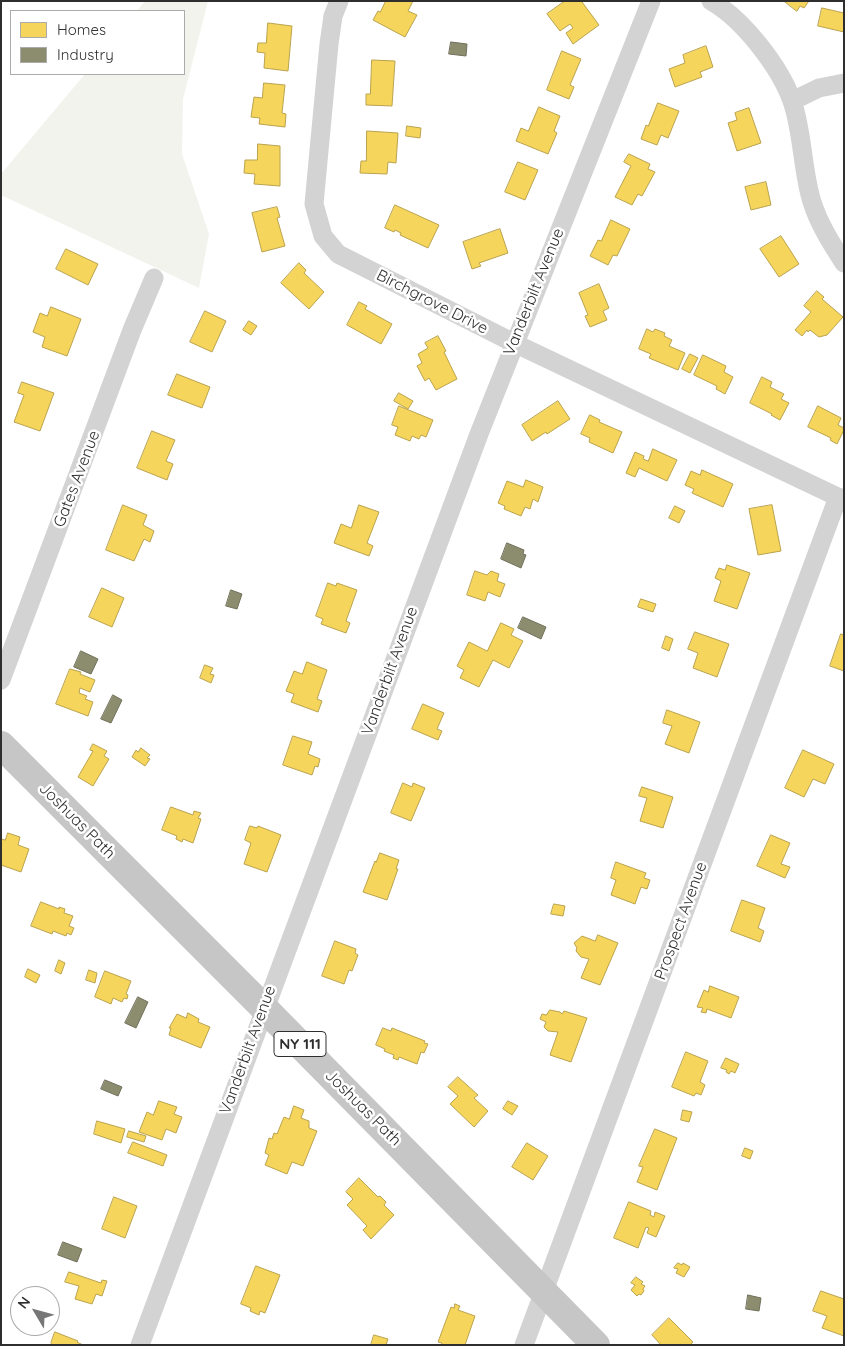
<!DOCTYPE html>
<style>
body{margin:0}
#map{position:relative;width:845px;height:1346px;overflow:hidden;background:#fff;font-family:Quicksand,sans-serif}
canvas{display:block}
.frame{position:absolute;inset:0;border:2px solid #2e2e2e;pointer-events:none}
.legend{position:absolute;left:10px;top:10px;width:175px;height:65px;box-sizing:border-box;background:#fff;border:1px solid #ababab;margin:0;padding:6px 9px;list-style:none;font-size:15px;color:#2e2e2e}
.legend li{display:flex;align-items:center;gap:10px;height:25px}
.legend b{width:25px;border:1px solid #ababab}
.north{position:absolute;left:10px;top:1286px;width:50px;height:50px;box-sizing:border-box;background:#fff;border:1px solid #ababab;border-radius:50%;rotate:307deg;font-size:14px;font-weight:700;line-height:20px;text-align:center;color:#2e2e2e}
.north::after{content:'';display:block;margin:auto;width:18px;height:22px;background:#777;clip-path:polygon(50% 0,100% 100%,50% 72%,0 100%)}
</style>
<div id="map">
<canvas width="845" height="1346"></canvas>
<div class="frame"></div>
<ul class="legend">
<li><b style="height:14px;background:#f6d55c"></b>Homes</li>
<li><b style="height:14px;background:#8c8c6e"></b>Industry</li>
</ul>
<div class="north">N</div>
</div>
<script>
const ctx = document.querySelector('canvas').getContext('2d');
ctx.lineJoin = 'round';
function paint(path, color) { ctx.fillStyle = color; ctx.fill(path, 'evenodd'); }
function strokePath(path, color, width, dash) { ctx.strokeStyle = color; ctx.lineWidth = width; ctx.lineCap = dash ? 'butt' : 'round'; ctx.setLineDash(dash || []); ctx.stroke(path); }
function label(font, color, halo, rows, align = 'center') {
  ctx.font = font + ' Quicksand,sans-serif'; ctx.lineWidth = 5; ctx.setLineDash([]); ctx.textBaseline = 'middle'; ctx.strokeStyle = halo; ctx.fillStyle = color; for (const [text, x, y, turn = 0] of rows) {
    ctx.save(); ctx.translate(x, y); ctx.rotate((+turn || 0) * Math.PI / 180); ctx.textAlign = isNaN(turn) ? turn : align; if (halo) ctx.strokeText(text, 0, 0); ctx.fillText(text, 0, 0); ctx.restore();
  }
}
const green = new Path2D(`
 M145,1H208L183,99L182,154L209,234L199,288L1,195V174L85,74H184V11H137Z`);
const homes = new Path2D(`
 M386,1H413L408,11L417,15L405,37L373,20L378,11L380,12Z
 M565,1H584L582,2L599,25L573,44L566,33L573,28L570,24L560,31L547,14Z
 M784,1H809L804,8L800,6L797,11Z
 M822,8L844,13V32L818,26Z
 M268,23L292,26L288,71L264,68L265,53L257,52L258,43H266Z
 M706,46L713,67L700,72L702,77L675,87L669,69L685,63L683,55Z
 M562,51L581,59L570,85L574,87L569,99L547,90Z
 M372,60L395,61L392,106L366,105V94H370Z
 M264,83L285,85L282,113L286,114L285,127L259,124L260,118L251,117L254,97L262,98Z
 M658,103L679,111L668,138L661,135L657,145L641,139L646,125L648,126Z
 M539,107L560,116L554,131L557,133L548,154L516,141L521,128L528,131Z
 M749,108L761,143L737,151L728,123L737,120L735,113Z
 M407,126L421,128L420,138L406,136Z
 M367,131L398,133L396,163L388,162L387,174L360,173L361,161H366Z
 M258,144L280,146V186L254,184L255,174L244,173L245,160H257Z
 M629,154L650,164L648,169L655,172L642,196L638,194L632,205L615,197L631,166L624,162Z
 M518,162L538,170L525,200L505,192Z
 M766,182L771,205L751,210L745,187Z
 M395,205L439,225L428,248L400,235L401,233L395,230L394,232L385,228Z
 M277,207L280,217L277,218L285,246L262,252L252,213Z
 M611,220L630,229L617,256L613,255L608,265L590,256L598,240L601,241Z
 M500,229L508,253L479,263L481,266L472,269L463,242Z
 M781,236L799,264L779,277L760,249Z
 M66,249L98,264L88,285L56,269Z
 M299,263L306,270L304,273L324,292L309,309L281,283Z
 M599,284L609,308L603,311L607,320L590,327L585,316L588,315L579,293Z
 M817,291L824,297L822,299L843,317L827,335L819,337L810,330L808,332L807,330L802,336L795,330L811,312L804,306Z
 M359,302L367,306L365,309L392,324L381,344L347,325Z
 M51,307L81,319L67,356L42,347L45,337L33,332L40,313L47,316Z
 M205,311L226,321L212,352L190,342Z
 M249,321L257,326L251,335L243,330Z
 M647,329L653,332L655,329L665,333L664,336L672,340L669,346L685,353L678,370L649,358L651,354L639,349Z
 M438,336L446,351L444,352L457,379L436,390L429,378L425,381L417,366L422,363L418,354L428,348L425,343Z
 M690,354L698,358L690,373L682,369Z
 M703,355L726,366L724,372L733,377L725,394L716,389L717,386L694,375Z
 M177,374L210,387L202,408L168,395Z
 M762,377L772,382L770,387L784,394L781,399L789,403L780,420L771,415L772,414L750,403Z
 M22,382L54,393L40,431L14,422L24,395L18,393Z
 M399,393L413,401L408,409L394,401Z
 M558,401L570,419L547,434L546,432L532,441L522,425Z
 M399,406L433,420L426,437L421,435L419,439L412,436L410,441L395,435L398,427L392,425Z
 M818,406L841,418L838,425L844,428V430L837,444L830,440L831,438L808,427Z
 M590,415L600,420L599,422L622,432L613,453L589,442L590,438L581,434Z
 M152,431L175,440L166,461L173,464L167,480L137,468Z
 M653,449L677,460L667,481L639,468L635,477L626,473L635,452L644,456L643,459L648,461Z
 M702,470L733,484L723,507L692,493L694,489L685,485L691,471L700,475Z
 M526,480L543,487L538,502L533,499L530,509L525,507L521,516L504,509L505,506L498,503L507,481L523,487Z
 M123,505L147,515L143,525L154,531L150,542L144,539L134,561L106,550Z
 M359,505L379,512L367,543L373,546L369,556L334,543L341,524L351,528Z
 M772,505L781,551L758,555L749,509Z
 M675,506L685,511L679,523L669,518Z
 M727,565L750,573L737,609L714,601L721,581L715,578L719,568L725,570Z
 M475,571L487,575L491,571L499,574L497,581L505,584L500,597L488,592L485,601L467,595Z
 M328,583L336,586L337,583L357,590L346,621L350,623L346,633L321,624L323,619L316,616Z
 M102,588L124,598L112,627L89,617Z
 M641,599L656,604L653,612L638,607Z
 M501,623L514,629L511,635L523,641L509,668L493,660L479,687L460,678L464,670L457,666L469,642L487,651Z
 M695,632L729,644L717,677L693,668L698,653L688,649Z
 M841,634L844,635V671L830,666Z
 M666,636L673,639L669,651L662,648Z
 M307,662L327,670L317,699L322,701L318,712L291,702L294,694L286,691L294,671L302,674Z
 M205,665L213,668L210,674L214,675L211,683L200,678Z
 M70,669L81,672L80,674L95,680L90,692L80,688L79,693L87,696L85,699L93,702L88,716L56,704Z
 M423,704L444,713L437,729L442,731L438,740L412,729Z
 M667,710L700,722L689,753L665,744L672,726L663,723Z
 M293,736L312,742L308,754L320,759L318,767L315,766L312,775L283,765Z
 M93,744L107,751L104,756L109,759L93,786L78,777L93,751L90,750Z
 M141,748L150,755L147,758L150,759L145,766L132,757L136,750L138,752Z
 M803,750L834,764L825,784L813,779L804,797L785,788Z
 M403,783L412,787L413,783L425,788L411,821L391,813Z
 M642,787L673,797L663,828L640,821L647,798L639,796Z
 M171,807L193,815L194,811L201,813L198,818L201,819L193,843L183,839L182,842L176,839L177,836L162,830Z
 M250,826L257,828L258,826L281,835L267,872L244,864L251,843L245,840Z
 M8,833L20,837L18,845L29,849L21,872L1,865V839L5,840Z
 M771,835L790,843L781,864L790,867L785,878L757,866Z
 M380,853L399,860L396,869H398L387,900L363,892L375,861L376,862Z
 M616,862L646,873L644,878L650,880L647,889L641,887L635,904L611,895L616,880L611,878Z
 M742,900L765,908L758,928L764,931L760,942L731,931Z
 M41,902L59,909V907L65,909L64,913L73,916L69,926L74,928L71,935L67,933L66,936L53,931L52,934L31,926Z
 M554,904L565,906L563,916L551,914Z
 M598,935L618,943L600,985L581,978L589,959L581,957L576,951L577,948L574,943L582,936L595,941Z
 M335,941L356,949L355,953L358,955L352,971L349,970L344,984L322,976Z
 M59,960L65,963L61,974L55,971Z
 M28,969L40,975L36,983L25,977Z
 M89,970L97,973L95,983L86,980Z
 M105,971L131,981L126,994L128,995L127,999L124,998L122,1002L113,998L111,1004L95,997Z
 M710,986L739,997L731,1018L707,1009L706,1013L701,1012L703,1008L697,1007L704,990L708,992Z
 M550,1010L560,1012L562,1014L564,1011L587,1018L571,1062L550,1055L558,1032L548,1031L544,1027L546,1022L540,1019L542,1014L546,1015Z
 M188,1013L199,1019L198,1022L210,1027L201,1048L169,1035L171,1028H169L177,1014L186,1018Z
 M383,1028L391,1031L392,1028L425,1041L424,1043L428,1044L424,1053L421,1052L417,1064L399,1057L398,1060L393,1058L394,1055L384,1051L385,1049L376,1045Z
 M686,1052L708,1061L700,1082L705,1085L701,1095L696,1093L694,1096L672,1087Z
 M726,1058L739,1064L735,1073L731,1071L729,1074L726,1072L727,1070L721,1068Z
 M458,1077L478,1095L474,1098L488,1111L474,1127L450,1104L458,1096L448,1087Z
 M159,1101L177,1107L174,1114L182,1117L176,1133L166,1129L162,1140L139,1132L147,1112L153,1115Z
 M508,1101L518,1106L512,1115L503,1109Z
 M294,1106L304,1110L301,1118L309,1121V1128L317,1131L303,1166L292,1162L287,1174L265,1165L269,1155L265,1153L269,1138L272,1139L274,1133L277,1134L284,1117L289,1119Z
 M683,1110L692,1112L689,1122L681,1120Z
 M97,1121L125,1129L121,1143L94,1134Z
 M655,1129L677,1138L657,1190L637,1182L643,1167L639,1166Z
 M129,1131L146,1136L144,1142L127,1137Z
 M133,1142L167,1155L163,1166L128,1153Z
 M527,1143L548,1156L533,1180L512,1167Z
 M745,1148L753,1151L750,1159L742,1156Z
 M359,1178L378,1197L380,1196L386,1202L384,1205L394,1215L371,1239L363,1230L367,1226L347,1205L353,1199L346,1192Z
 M114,1197L137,1206L125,1238L102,1229Z
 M629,1202L651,1211L650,1215L654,1217L655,1212L665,1216L656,1237L647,1233L649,1228L646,1227L638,1248L614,1238Z
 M678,1263L682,1265L683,1263L690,1267L684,1277L676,1273L678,1269L674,1268Z
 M256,1266L280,1275L265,1313L260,1311L259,1315L250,1311L251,1308L241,1304Z
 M69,1272L101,1283L102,1280L107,1281L102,1296L96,1294L92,1304L75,1299L79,1286L65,1282Z
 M636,1277L643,1282L641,1284L645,1286L643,1289L644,1291L641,1295L639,1294L637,1296L631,1290L635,1285L631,1283Z
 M821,1291L844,1299V1336L822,1328L827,1316L813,1311Z
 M455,1304L460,1306L458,1310L475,1316L465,1345H441L442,1343L438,1342L451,1307L454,1308Z
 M669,1318L693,1342L690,1345H661L652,1335Z
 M55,1332L78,1341L77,1342L83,1345H52L51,1343Z
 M374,1335L388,1339L386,1345H371Z`);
const industry = new Path2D(`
 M451,42L467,44L466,56L449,54Z
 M507,543L524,550L523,554L526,555L521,568L501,559Z
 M231,590L242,594L237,609L226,606Z
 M523,617L546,627L541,639L518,628Z
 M81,651L98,659L91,674L74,667Z
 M113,695L122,700L111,723L101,719Z
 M138,997L148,1002L136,1028L125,1023Z
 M105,1080L122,1087L118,1096L101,1089Z
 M63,1242L82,1249L77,1262L58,1255Z
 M748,1295L761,1298L759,1311L746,1309Z`);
const minor = new Path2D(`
 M339,1L333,16L329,44L314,204L323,236L338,254L514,343L844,500
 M711,1C743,19 780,67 792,101C803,132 802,170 812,202C819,224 831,243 844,263
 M792,101L819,88L844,83
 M1,680L132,330L154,278
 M140,1345L479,434L651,1
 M524,1345L838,497`);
const primary = new Path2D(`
 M1,745L264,1008L596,1345`);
const shields = [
 [300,1044,52]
];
const shieldNames = [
 ["NY 111",300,1044]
];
const streetNames = [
 ["Vanderbilt Avenue",534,292,-68],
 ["Birchgrove Drive",432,302,27],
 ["Gates Avenue",77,479,-69],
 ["Vanderbilt Avenue",390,671,-70],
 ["Joshuas Path",77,821,45],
 ["Prospect Avenue",681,921,-70],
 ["Vanderbilt Avenue",248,1050,-70],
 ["Joshuas Path",363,1108,45]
];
paint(green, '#f1f3ec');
paint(homes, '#f6d55c');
strokePath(homes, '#baa34e', 1);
paint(industry, '#8c8c6e');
strokePath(industry, '#70705b', 1);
strokePath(minor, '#d3d3d3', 19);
strokePath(primary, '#c6c6c6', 28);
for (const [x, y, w] of shields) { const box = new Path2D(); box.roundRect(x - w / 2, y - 12.5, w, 25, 4); ctx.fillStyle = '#fff'; ctx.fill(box); strokePath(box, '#2e2e2e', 1); }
label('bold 15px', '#2e2e2e', null, shieldNames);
label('16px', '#2e2e2e', '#fff', streetNames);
</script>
